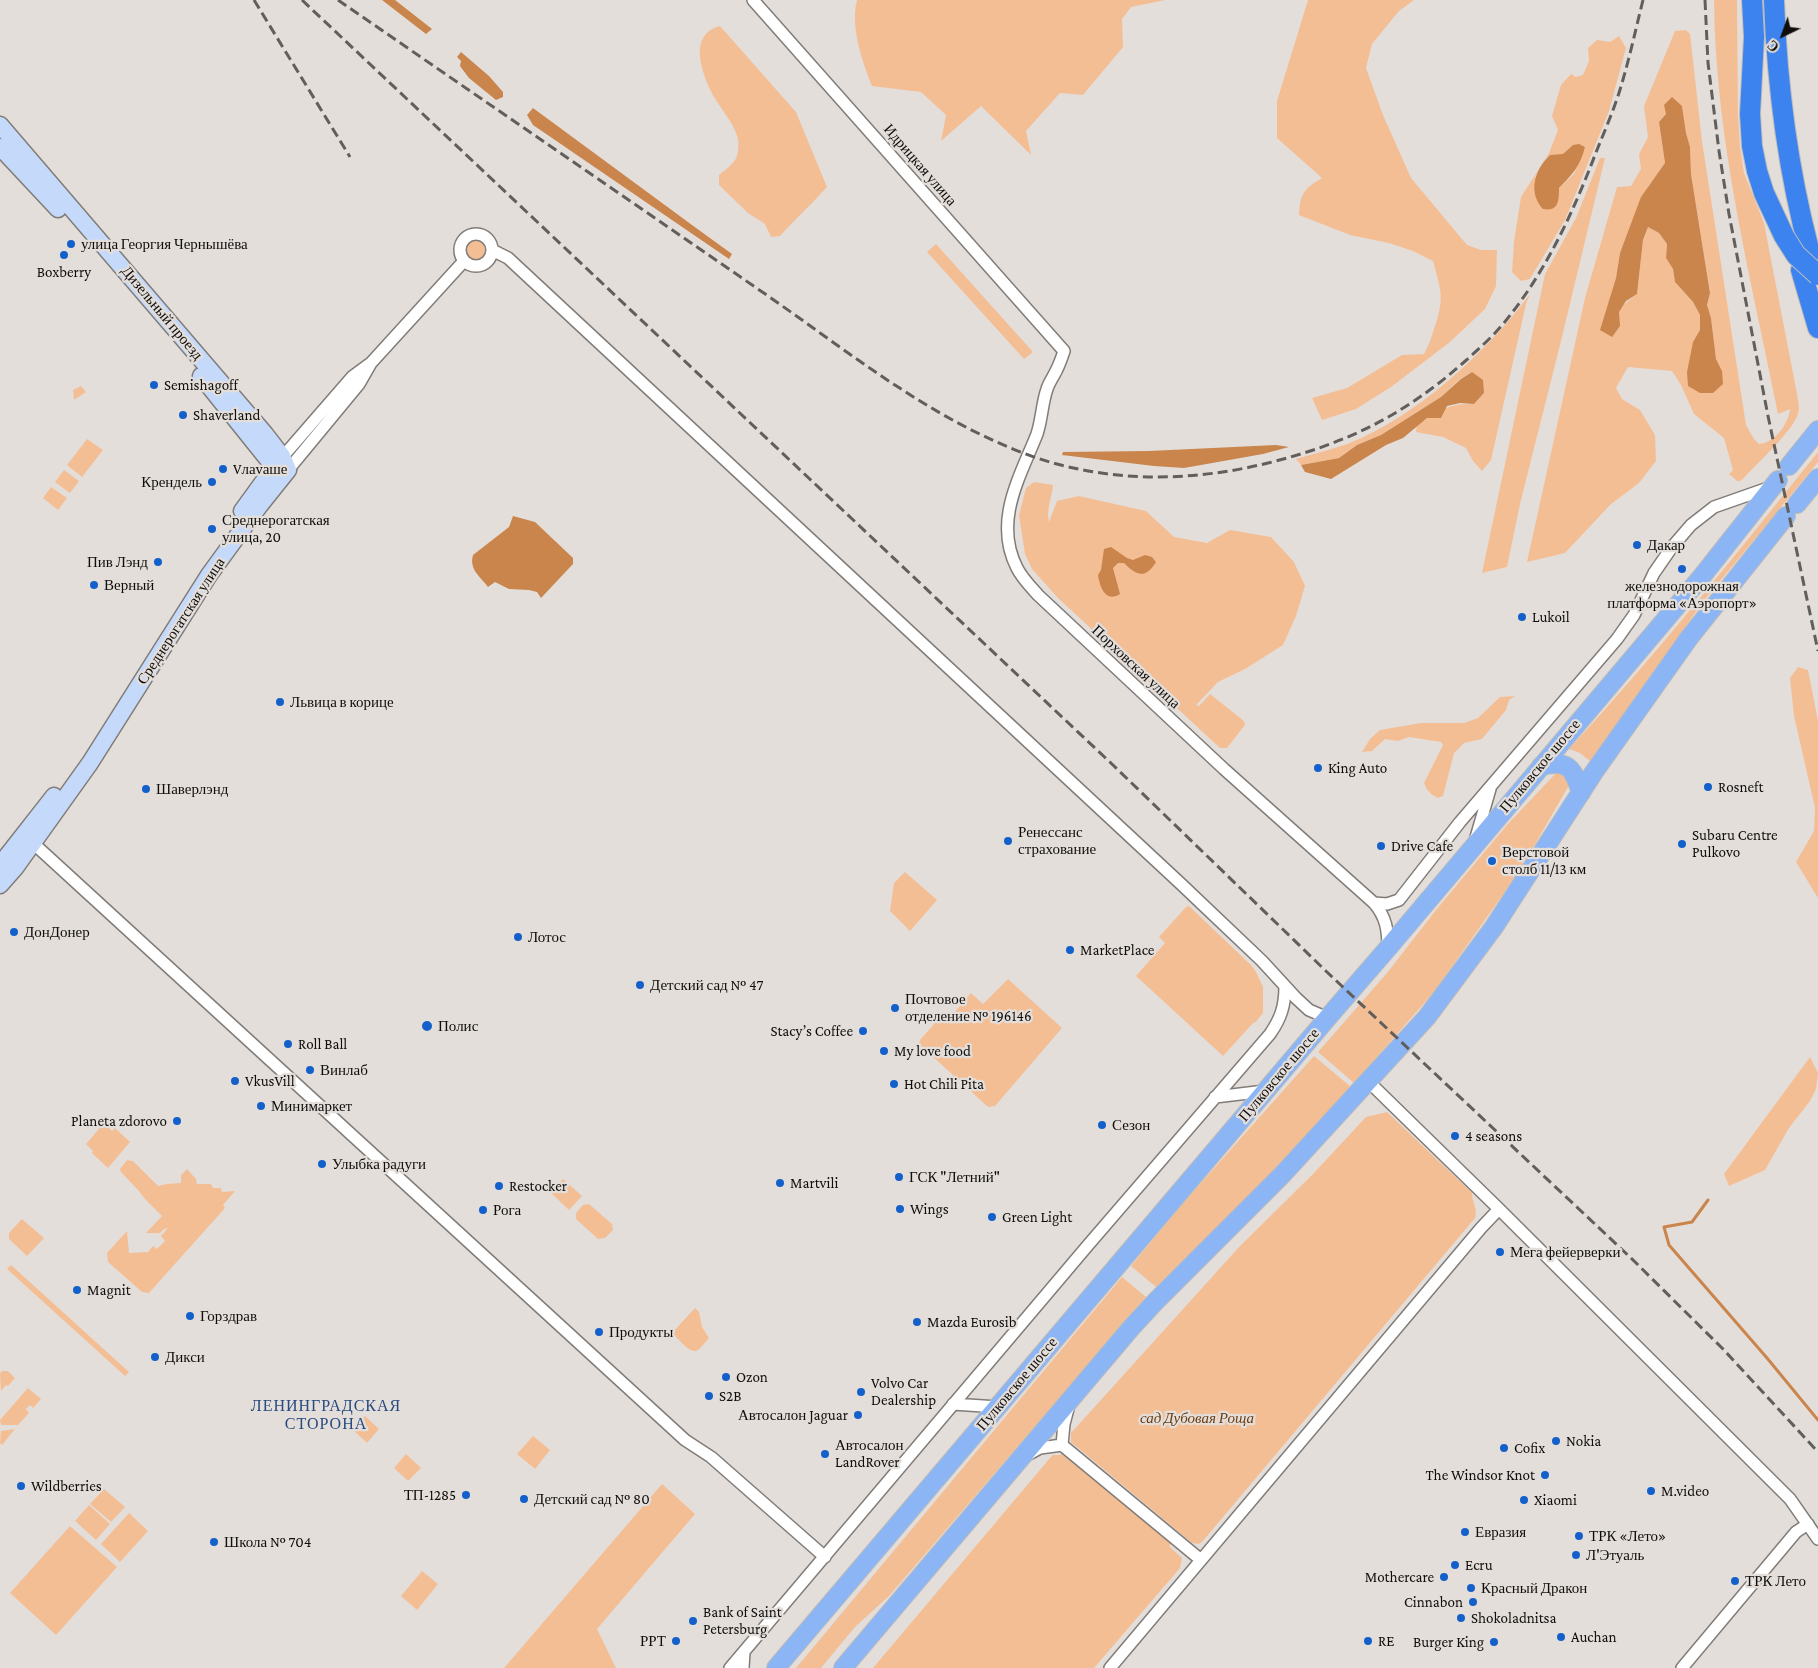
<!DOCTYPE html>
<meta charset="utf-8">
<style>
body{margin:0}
#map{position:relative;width:1818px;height:1668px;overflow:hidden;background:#e4deda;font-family:"Crimson Pro",serif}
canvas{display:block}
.north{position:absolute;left:1758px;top:10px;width:50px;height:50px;-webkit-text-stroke:4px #e4deda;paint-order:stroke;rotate:222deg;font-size:14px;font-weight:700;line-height:20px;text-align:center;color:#0f0e0c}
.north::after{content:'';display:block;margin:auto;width:18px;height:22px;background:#0f0e0c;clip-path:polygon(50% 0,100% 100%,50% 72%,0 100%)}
</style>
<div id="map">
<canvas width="1818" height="1668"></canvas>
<div class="north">С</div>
</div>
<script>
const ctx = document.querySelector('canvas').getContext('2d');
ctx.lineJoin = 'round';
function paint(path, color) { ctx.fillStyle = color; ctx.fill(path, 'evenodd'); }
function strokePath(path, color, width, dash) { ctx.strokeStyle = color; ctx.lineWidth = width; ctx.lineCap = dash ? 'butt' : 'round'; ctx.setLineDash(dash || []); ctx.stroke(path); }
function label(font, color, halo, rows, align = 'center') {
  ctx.font = font + ' "Crimson Pro",serif'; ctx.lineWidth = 4.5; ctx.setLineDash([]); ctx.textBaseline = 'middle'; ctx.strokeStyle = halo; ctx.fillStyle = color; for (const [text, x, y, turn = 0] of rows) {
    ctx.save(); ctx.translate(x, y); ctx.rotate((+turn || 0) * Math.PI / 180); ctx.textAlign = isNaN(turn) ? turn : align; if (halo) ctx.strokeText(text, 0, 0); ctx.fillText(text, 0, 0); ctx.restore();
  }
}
const green = new Path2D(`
 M857,0H1165L1131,7L1122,19L1123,47L1083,95L1060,93L1026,131L1031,155L981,106L941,141L946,115L921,92L872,86C862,61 850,26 857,0Z
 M1308,0H1414L1399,11L1372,44L1366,68L1383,115L1411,178L1467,245L1481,250H1497L1496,286L1485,309L1450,342L1391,387L1356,409L1322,420L1312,398L1347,388L1402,355L1424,354C1429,345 1431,338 1434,329C1445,298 1441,291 1433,261L1413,251L1389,243L1350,235L1299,215C1300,193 1304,189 1322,178L1277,138V101Z
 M1714,0H1737L1738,115L1740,147L1744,173L1764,223L1797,394C1798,401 1800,408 1798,414C1793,431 1757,463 1744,478L1740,481H1737L1729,474L1733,470L1724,438L1694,414L1681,385L1672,371L1628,367L1616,388L1622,399L1640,410L1655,435L1656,461L1639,483L1611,504L1565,553L1527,562L1585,298L1617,187L1631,186L1641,169L1639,154L1648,137L1644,106L1675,31L1686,30L1690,34L1702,141L1746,425L1754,439L1759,444C1775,443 1789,423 1790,409L1778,414C1751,278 1715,140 1714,0ZM1682,106L1686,133L1690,147L1691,174L1710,292L1707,305L1711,318L1716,360L1722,371L1693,343L1700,330V315L1693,302L1675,282L1673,269L1666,258L1667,244L1659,233L1648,227L1643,240L1637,294C1623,303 1613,318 1601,330L1616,278L1620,253L1649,185L1658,175L1665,163L1659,122L1666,114Z
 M720,26L796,112L827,187C812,204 795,219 780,236L771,237L765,224L748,213L719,185V175C725,170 734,164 737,156C739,149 739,139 736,133C731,120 721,109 714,97C703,76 686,35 720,26Z
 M1619,36L1626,48L1609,111L1565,220L1530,279L1521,281L1512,272L1514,241L1521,197L1549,153L1558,130L1552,116L1561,85L1571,74L1576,77L1583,75L1589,61L1588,48L1597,40L1610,42ZM1585,146L1574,174L1559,188L1535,177L1544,160L1550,155H1563Z
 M1600,158H1605L1561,341L1520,504L1507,567L1482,573L1545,274L1576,218Z
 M465 250a10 10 0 1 1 20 0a10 10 0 1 1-20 0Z
 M936,244L1033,352L1024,359L927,252Z
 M1530,294L1526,304L1491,460L1482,471L1473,461L1466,448L1443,437L1416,432L1417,425C1437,411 1449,403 1474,404L1484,393L1472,372L1460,379L1441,397L1381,435L1357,445L1339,458L1301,465L1296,459C1312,454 1330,450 1347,444C1415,418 1487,352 1530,294Z
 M81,386L86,392L74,400L73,390Z
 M87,439L103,450L82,477L67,465Z
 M1818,452V462L1702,603L1591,762L1580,753L1569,749C1657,654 1737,553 1818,452Z
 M64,470L79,481L70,493L55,482Z
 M1034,482L1053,485C1052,498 1046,509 1049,522L1057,501L1079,496L1146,511L1174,537L1207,543L1230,530L1271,537L1294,562L1305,586L1296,616L1283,645L1245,669L1218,682L1196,705L1199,706L1210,694L1244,721L1245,725L1227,748H1220L1058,598L1032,569L1025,554L1019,515L1026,488Z
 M51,487L67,498L58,510L43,498Z
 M1798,667L1808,670L1818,721V898L1796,862L1814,831L1815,808L1794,716L1790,678Z
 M1515,696L1509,700L1506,710L1482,739L1464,743L1454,753L1443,796L1438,798C1430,794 1427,791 1424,783L1443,745L1441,742L1409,737L1398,741L1385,739L1372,751L1362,752L1370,739L1380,730L1421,723H1464L1478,718L1500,697Z
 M1561,772L1570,780L1568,787L1534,846L1502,896L1433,993L1354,1083L1318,1052L1387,973L1436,910L1507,825L1556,773Z
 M905,872L937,900L910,931L890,911L894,883Z
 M1189,906L1252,966L1256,972L1263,987V1013L1255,1023L1254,1022L1223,1056L1136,976L1165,943L1159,937L1186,907Z
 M1008,979L1062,1028L995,1106L988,1107L919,1044L920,1040L941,1016L947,1021L971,993L983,1004Z
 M1314,1056L1351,1087L1288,1157L1156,1287L1131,1266L1183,1203Z
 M1810,1057L1818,1073L1816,1089L1810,1101L1789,1128L1765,1170L1729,1186L1724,1174Z
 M1387,1112L1472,1193C1472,1203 1478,1208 1475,1218L1202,1542L1199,1544L1192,1543L1071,1442V1433L1240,1246L1313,1174L1366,1117Z
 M104,1123L112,1131L115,1128L130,1142L108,1168L92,1153L93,1151L86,1144Z
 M127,1160L133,1161L158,1186L167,1184L181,1183V1175L187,1169L196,1179L197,1184H211L213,1188H221L222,1192L235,1191L223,1205L225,1208L149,1293L142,1292L108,1262L107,1253L127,1231L129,1253L148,1252L153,1246L157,1249L165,1241L161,1236L168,1228L164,1229L160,1233H146L162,1216L145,1199L138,1190L121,1172L120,1169Z
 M563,1179L582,1196L569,1210L551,1193Z
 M589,1204L612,1224L613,1230L605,1238L598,1239L576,1219V1213L583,1205Z
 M22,1219L44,1238L27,1256L9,1239V1233Z
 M11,1265L129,1372L125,1376L7,1269Z
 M1122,1277L1146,1297L889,1596L855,1627L821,1668H796Z
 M695,1308L699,1312L702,1327L709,1338C706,1341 702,1347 698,1350C690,1355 678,1338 672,1333Z
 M3,1371H8L15,1378L8,1386L6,1385L1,1391L0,1373Z
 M28,1388L41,1399L33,1408L30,1405L26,1409L29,1413L18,1425H1L0,1420Z
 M365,1416L379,1429L367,1443L353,1430Z
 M15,1429L2,1445L0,1443L1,1431Z
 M533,1436L550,1450L535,1469L517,1454Z
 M1062,1452L1172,1543L1169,1546L1182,1558L1180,1568L1094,1668H873L1050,1458L1053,1455H1060Z
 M406,1454L421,1468L408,1481L394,1468Z
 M662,1484L695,1514L597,1629L616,1668H504Z
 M104,1489L125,1507L111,1522L90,1504Z
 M89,1505L110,1524L96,1540L75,1521Z
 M129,1513L148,1531L120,1562L101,1544Z
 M70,1526L117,1567L56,1635L10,1593Z
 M422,1571L438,1584L417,1610L401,1596Z`);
const water = new Path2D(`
 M382,0H395L432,29L426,34Z
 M461,52L489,76L503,92V97L496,100L469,78L460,66L461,61L457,57Z
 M1672,97L1682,106L1686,133L1690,147L1691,174L1710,293L1707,305L1711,318L1716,359L1722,371L1723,384L1713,393H1700L1688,386L1687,372L1693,342L1700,330V315L1693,302L1675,282L1673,269L1666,258L1667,244L1659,233L1648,227L1643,240L1637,294L1626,301L1619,312L1620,326L1612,337L1600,330L1616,278L1620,253L1641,197L1665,163L1659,122L1666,114L1664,105Z
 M533,108L692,225L732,254L729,259L533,125L527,115Z
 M1579,144L1585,147C1580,166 1573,174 1559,188C1559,200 1559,212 1543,209C1528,193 1534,170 1550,155L1563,154L1573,145Z
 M1472,372L1483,380L1484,393L1474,404L1460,403L1447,406L1441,418H1427L1403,438L1386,445L1331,479L1305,472L1301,465L1339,458L1357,445L1381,435L1441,397L1461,379Z
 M1276,445L1289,447L1263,454L1184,468L1154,466L1062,455L1063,452L1149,451Z
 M513,516L535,522L573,558V564L541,598L537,592L529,590L509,589L495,582L488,587C480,576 469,570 473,555L509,527Z
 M1111,547L1127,558L1133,560L1145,555L1152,557L1156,562C1145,580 1136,575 1124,563H1118L1113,568L1120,594C1106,603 1100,588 1098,575L1101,570L1104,549Z`);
const stream = new Path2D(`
 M1708,1200L1692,1222L1664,1227L1669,1245L1767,1358L1818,1420`);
const street = new Path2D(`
 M753,0L1064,351C1062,357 1060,363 1057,369C1054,376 1049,382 1047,389C1042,403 1042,419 1037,434C1020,477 993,521 1017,568C1022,578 1030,586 1038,595L1224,769L1374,903C1386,917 1388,930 1388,948
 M460 250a16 16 0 1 1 32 0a16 16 0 1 1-32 0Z
 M492,250L508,258L1181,884L1262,961L1296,998L1309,1010L1323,1016L1330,1015
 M279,461L352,377L371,363L464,261
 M282,468L288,470L359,384L371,363
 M1475,841L1490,789
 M33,843L685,1440L711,1457L825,1557
 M1374,903L1387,904L1399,900L1460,822L1617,639L1634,615L1654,573L1672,547L1691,525L1714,507L1771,487
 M1369,1082L1499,1209L1790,1499L1818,1539
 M1215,1097L1265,1091
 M953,1404L998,1407
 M1062,1445L1064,1424L1069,1405
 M1027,1455L1040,1448L1062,1445L1201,1560
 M730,1668L1089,1244L1270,1034C1281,1018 1285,1006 1285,986
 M743,1668L744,1652
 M1110,1668L1481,1228L1499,1209
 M1682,1668L1796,1532L1808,1524`);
const secondary = new Path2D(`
 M0,125L265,434L282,456L288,470L260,505L209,575L90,763L15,868L0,885
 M0,147L58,209
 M201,376L274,467L242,511
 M0,865L54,796`);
const primary = new Path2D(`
 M1789,466L1818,430
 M1797,504L1818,478
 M1541,766C1568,760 1573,767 1581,793
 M776,1668L1330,1015L1388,948L1703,575L1778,480
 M843,1668L1131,1328L1155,1302L1282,1175L1427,1017L1494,927L1594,772L1689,638L1786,516`);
const highway = new Path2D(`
 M1752,0L1754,37
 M1774,0C1777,85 1788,171 1810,253
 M1801,270L1818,328`);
const rail = new Path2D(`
 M254,0L350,157
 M302,0L1114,766L1328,973L1631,1258L1723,1349L1818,1452
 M338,0C477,96 616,191 755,287C843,347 922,414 1023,453C1102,483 1187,483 1268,463C1345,444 1403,416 1463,363C1480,348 1498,332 1511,314C1548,267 1574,210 1595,155C1604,132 1615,108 1622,83C1630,56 1636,28 1643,0
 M1705,0L1708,63L1719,151L1729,214L1768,416L1818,651`);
const highwayBridge = new Path2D(`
 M1754,37L1750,114L1752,146L1757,171L1764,193L1784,236L1796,255L1818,275`);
const markers = [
 [71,244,5,"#1360ca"],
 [64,255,5,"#1360ca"],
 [154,385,5,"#1360ca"],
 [183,415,5,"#1360ca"],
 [223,469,5,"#1360ca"],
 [212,482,5,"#1360ca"],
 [212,529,5,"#1360ca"],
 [1637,545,5,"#1360ca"],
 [158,562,5,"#1360ca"],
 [1682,569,5,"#1360ca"],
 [94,585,5,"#1360ca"],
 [1522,617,5,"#1360ca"],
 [280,702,5,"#1360ca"],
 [1318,768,5,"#1360ca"],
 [1708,787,5,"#1360ca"],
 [146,789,5,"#1360ca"],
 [1008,841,5,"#1360ca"],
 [1682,844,5,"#1360ca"],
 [1381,846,5,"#1360ca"],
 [1492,861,5,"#1360ca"],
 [14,932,5,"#1360ca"],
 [518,937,5,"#1360ca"],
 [1070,950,5,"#1360ca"],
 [640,985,5,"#1360ca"],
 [895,1008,5,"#1360ca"],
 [427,1026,6,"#1360ca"],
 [863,1031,5,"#1360ca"],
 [288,1044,5,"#1360ca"],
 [884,1051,5,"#1360ca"],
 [310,1070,5,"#1360ca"],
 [235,1081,5,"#1360ca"],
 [894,1084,5,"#1360ca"],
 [261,1106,5,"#1360ca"],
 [177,1121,5,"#1360ca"],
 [1102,1125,5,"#1360ca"],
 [1455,1136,5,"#1360ca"],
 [322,1164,5,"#1360ca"],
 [899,1177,5,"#1360ca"],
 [780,1183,5,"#1360ca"],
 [499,1186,5,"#1360ca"],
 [900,1209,5,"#1360ca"],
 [483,1210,5,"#1360ca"],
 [992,1217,5,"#1360ca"],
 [1500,1252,5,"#1360ca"],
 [77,1290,5,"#1360ca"],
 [190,1316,5,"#1360ca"],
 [917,1322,5,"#1360ca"],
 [599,1332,5,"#1360ca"],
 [155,1357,5,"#1360ca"],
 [726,1377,5,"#1360ca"],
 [861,1392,5,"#1360ca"],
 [709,1396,5,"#1360ca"],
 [858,1415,5,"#1360ca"],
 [1556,1441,5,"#1360ca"],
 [1504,1448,5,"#1360ca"],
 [825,1454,5,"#1360ca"],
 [1545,1475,5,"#1360ca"],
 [21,1486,5,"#1360ca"],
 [1651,1491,5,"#1360ca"],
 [466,1495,5,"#1360ca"],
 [524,1499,5,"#1360ca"],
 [1524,1500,5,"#1360ca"],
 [1465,1532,5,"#1360ca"],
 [1579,1536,5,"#1360ca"],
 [214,1542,5,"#1360ca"],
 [1576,1555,5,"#1360ca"],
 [1455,1565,5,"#1360ca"],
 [1444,1577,5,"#1360ca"],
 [1735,1581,5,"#1360ca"],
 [1471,1588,5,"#1360ca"],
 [1473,1602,5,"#1360ca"],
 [1461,1618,5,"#1360ca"],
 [693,1621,5,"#1360ca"],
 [1561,1637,5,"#1360ca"],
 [676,1641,5,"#1360ca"],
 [1368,1641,5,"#1360ca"],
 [1494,1642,5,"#1360ca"]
];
const streetNames = [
 ["Идрицкая улица",920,165,49],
 ["Дизельный проезд",162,313,50],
 ["Среднерогатская улица",181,621,-57],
 ["Порховская улица",1136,667,43],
 ["Пулковское шоссе",1540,766,-50],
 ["Пулковское шоссе",1279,1075,-50],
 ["Пулковское шоссе",1017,1384,-50]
];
const poiNames = [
 ["улица Георгия Чернышёва",81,244],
 ["Boxberry",64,272,"center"],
 ["Semishagoff",164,385],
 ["Shaverland",193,415],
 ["Vлаvаше",233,469],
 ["Крендель",202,482,"right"],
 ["Среднерогатская",222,520],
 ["улица, 20",222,537],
 ["Дакар",1647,545],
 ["Пив Лэнд",148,562,"right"],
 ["Верный",104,585],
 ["железнодорожная",1682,586,"center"],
 ["платформа «Аэропорт»",1682,603,"center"],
 ["Lukoil",1532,617],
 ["Львица в корице",290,702],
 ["King Auto",1328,768],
 ["Rosneft",1718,787],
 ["Шаверлэнд",156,789],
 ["Ренессанс",1018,832],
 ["страхование",1018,849],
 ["Subaru Centre",1692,835],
 ["Pulkovo",1692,852],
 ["Drive Cafe",1391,846],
 ["Верстовой",1502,852],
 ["столб 11/13 км",1502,869],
 ["ДонДонер",24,932],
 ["Лотос",528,937],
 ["MarketPlace",1080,950],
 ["Детский сад № 47",650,985],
 ["Почтовое",905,999],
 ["отделение № 196146",905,1016],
 ["Полис",438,1026],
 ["Stacy’s Coffee",853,1031,"right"],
 ["Roll Ball",298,1044],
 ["My love food",894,1051],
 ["Винлаб",320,1070],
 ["VkusVill",245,1081],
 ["Hot Chili Pita",904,1084],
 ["Минимаркет",271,1106],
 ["Planeta zdorovo",167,1121,"right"],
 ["Сезон",1112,1125],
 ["4 seasons",1465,1136],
 ["Улыбка радуги",332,1164],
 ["ГСК \"Летний\"",909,1177],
 ["Martvili",790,1183],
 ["Restocker",509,1186],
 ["Wings",910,1209],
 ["Рога",493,1210],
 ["Green Light",1002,1217],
 ["Мега фейерверки",1510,1252],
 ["Magnit",87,1290],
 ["Горздрав",200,1316],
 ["Mazda Eurosib",927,1322],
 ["Продукты",609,1332],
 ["Дикси",165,1357],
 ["Ozon",736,1377],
 ["Volvo Car",871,1383],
 ["Dealership",871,1400],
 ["S2B",719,1396],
 ["Автосалон Jaguar",848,1415,"right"],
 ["Nokia",1566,1441],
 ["Автосалон",835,1445],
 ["LandRover",835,1462],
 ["Cofix",1514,1448],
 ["The Windsor Knot",1535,1475,"right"],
 ["Wildberries",31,1486],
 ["M.video",1661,1491],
 ["ТП-1285",456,1495,"right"],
 ["Детский сад № 80",534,1499],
 ["Xiaomi",1534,1500],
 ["Евразия",1475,1532],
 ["ТРК «Лето»",1589,1536],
 ["Школа № 704",224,1542],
 ["Л'Этуаль",1586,1555],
 ["Ecru",1465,1565],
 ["Mothercare",1434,1577,"right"],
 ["ТРК Лето",1745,1581],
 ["Красный Дракон",1481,1588],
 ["Cinnabon",1463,1602,"right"],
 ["Bank of Saint",703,1612],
 ["Petersburg",703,1629],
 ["Shokoladnitsa",1471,1618],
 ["Auchan",1571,1637],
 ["РРТ",666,1641,"right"],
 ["RE",1378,1641],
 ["Burger King",1484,1642,"right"]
];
const parkNames = [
 ["сад Дубовая Роща",1197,1418]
];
const neighbourhoodNames = [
 ["ЛЕНИНГРАДСКАЯ",326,1406],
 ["СТОРОНА",326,1424]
];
paint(green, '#f4be95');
paint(water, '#c9854c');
strokePath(stream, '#c9854c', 3);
strokePath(street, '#817c78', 14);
strokePath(secondary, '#817c78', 19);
strokePath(primary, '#bcbcbb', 20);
strokePath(highway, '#bcbcbb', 22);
strokePath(street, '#fff', 11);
strokePath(secondary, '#c5dafa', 16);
strokePath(primary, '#8bb5f5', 18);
strokePath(highway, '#3d83ef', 20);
strokePath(rail, '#615e5b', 3, [10, 5]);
strokePath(highwayBridge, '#bcbcbb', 22, []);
strokePath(highwayBridge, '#3d83ef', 20);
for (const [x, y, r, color] of markers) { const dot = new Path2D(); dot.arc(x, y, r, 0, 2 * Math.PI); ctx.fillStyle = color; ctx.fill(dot); strokePath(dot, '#e4deda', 2); }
label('15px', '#0f0e0c', '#e4deda', streetNames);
label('15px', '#0f0e0c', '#e4deda', poiNames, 'left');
label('italic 15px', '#6b3d12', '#e4deda', parkNames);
ctx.letterSpacing = '1px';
label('16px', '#26497f', '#e4deda', neighbourhoodNames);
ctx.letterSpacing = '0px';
</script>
